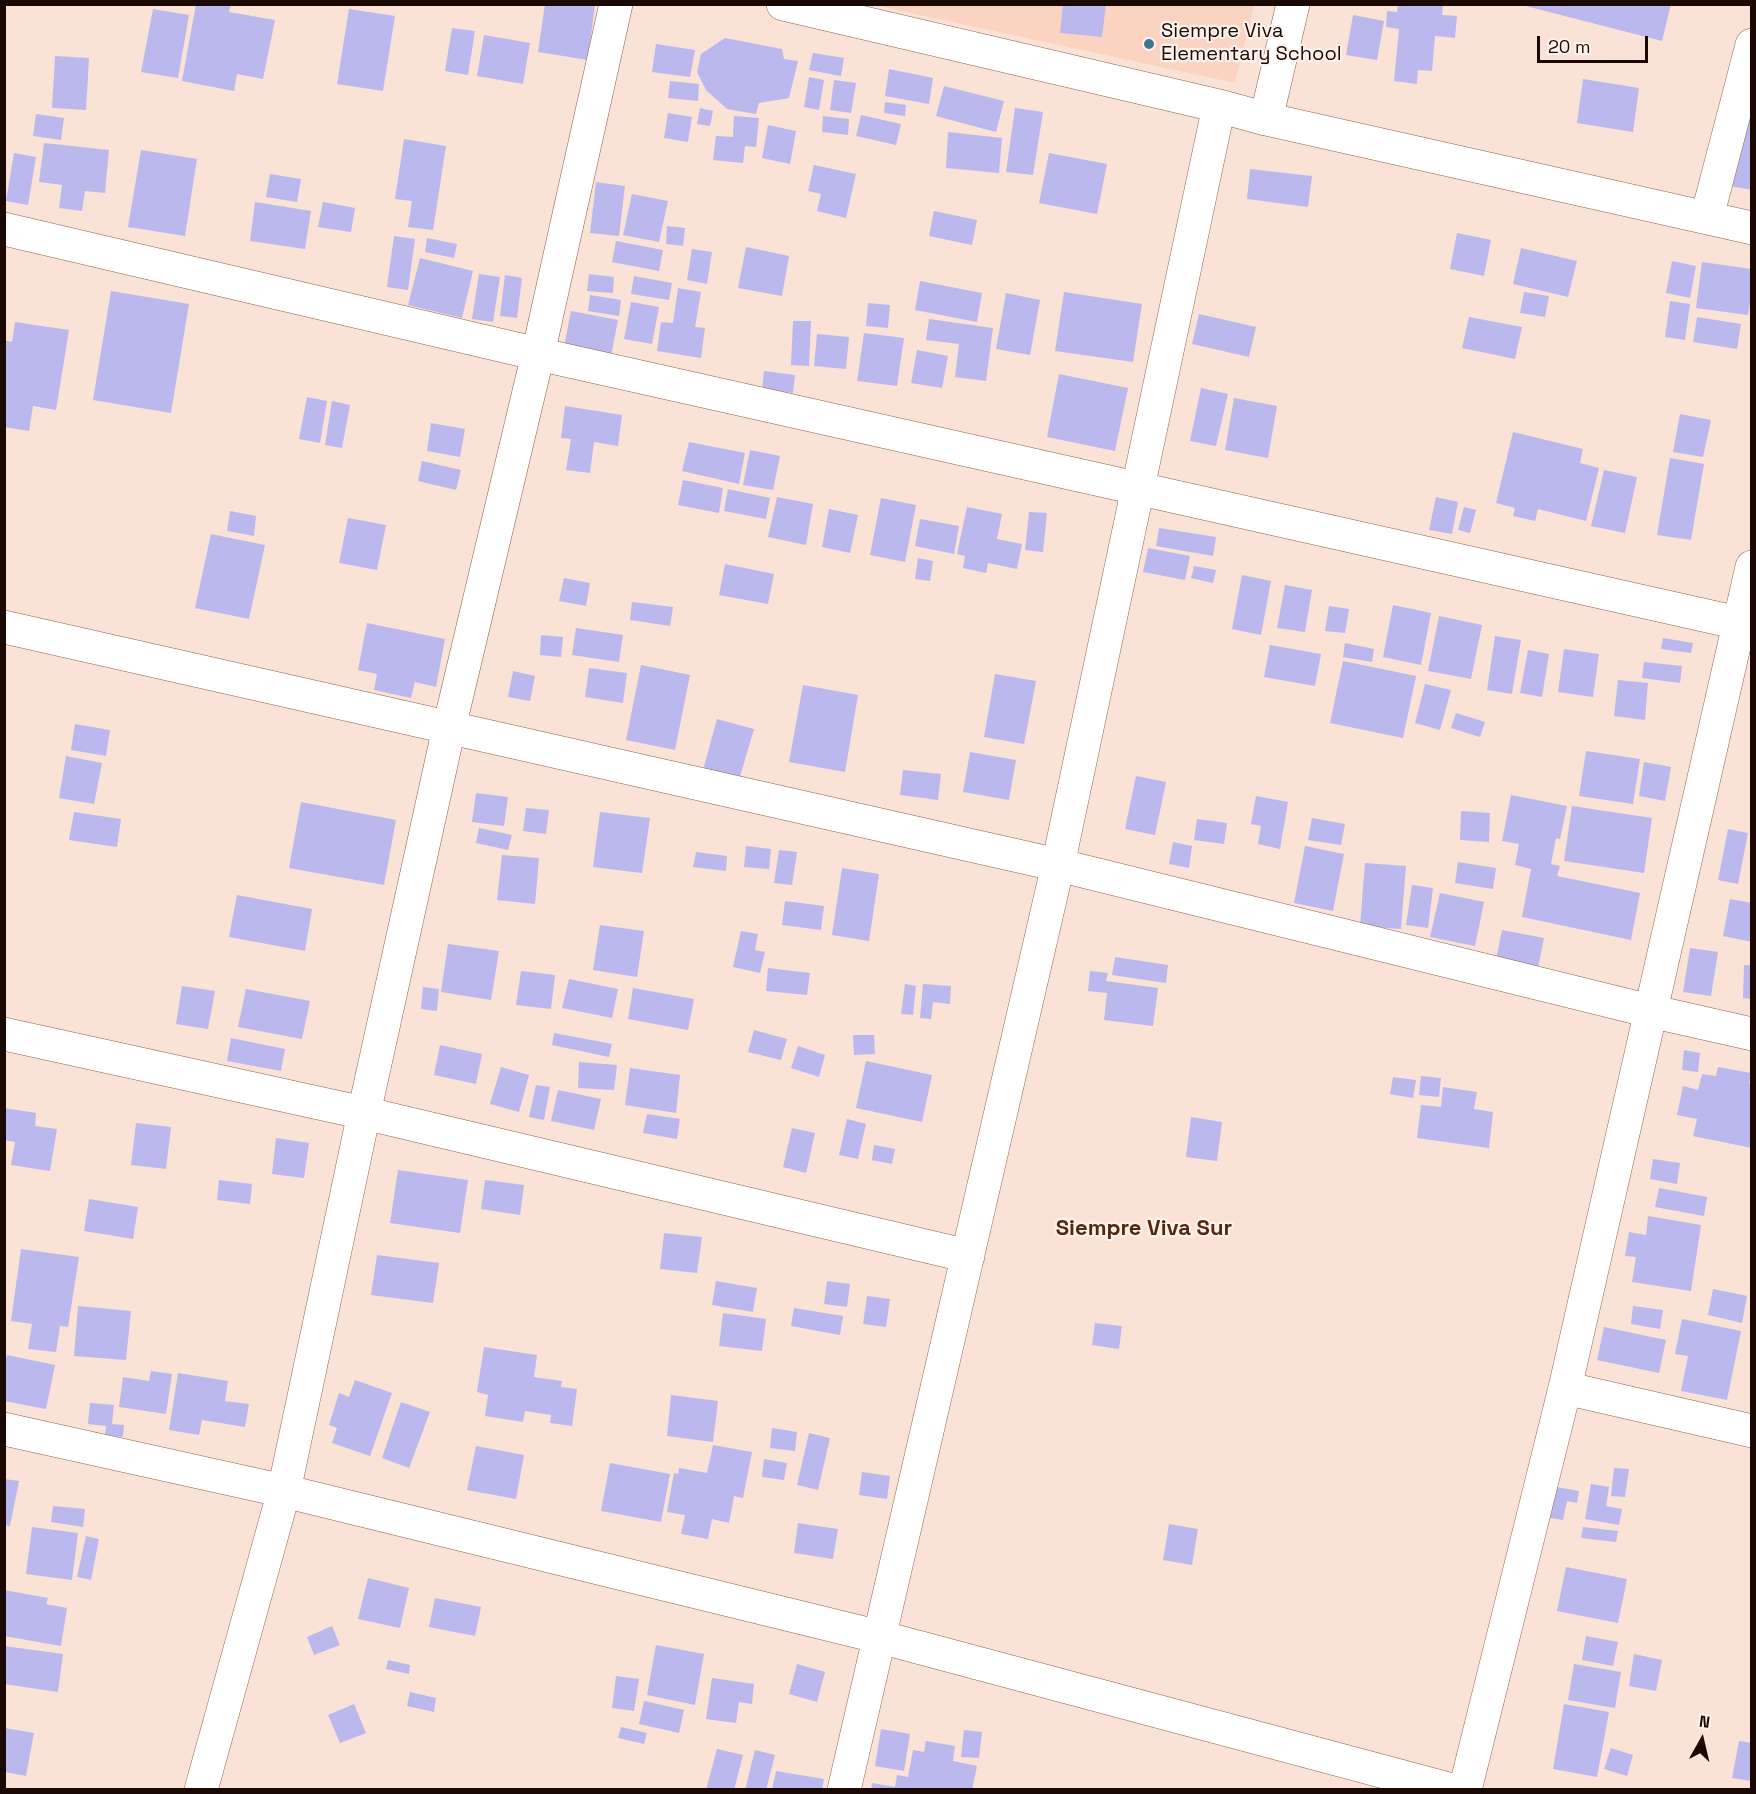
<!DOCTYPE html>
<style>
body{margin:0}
#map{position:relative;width:1756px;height:1794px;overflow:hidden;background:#fae2d7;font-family:"Space Grotesk",sans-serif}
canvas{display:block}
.frame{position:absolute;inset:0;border:6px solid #1a0802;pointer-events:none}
.north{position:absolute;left:1672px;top:1710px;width:60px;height:60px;-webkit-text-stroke:4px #fef2ed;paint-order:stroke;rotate:8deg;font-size:16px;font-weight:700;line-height:24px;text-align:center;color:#1a0802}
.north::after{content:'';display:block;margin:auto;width:21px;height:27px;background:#1a0802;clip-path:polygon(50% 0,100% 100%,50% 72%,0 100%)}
.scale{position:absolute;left:1537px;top:36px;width:111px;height:27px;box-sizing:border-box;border:3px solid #1a0802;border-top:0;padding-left:8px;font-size:18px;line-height:21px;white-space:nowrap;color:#1a0802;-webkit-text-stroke:4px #fef2ed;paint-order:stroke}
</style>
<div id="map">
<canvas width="1756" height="1794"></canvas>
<div class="frame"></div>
<div class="north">N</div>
<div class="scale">20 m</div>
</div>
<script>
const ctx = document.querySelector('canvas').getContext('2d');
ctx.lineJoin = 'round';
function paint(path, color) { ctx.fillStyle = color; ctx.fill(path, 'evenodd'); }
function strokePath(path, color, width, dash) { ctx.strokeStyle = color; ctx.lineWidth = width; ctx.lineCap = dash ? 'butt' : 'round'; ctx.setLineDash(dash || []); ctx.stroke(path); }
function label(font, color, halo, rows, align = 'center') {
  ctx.font = font + ' "Space Grotesk",sans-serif'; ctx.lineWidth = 4.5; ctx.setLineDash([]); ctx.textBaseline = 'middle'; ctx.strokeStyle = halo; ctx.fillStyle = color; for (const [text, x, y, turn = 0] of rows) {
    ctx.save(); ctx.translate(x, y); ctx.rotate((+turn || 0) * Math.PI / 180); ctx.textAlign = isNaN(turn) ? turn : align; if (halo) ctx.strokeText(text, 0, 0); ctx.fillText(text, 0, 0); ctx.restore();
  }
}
const built = new Path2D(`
 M873,5H1254L1235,83Z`);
const building = new Path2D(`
 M196,4H231L229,12L275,20L263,79L237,74L234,91L182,81Z
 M545,4H595L588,60L538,52Z
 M1063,4H1106L1102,37L1060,33Z
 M1398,4H1443L1442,15L1457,16L1455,38L1435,36L1432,71L1418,70L1417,84L1394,81L1399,29L1386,27L1387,11L1397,12Z
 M1518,4H1671L1662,41Z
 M153,9L189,15L178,78L141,72Z
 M349,9L395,16L383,91L337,84Z
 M1353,15L1384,21L1377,60L1346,55Z
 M452,28L475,31L468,75L445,71Z
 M484,35L530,43L523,84L477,76Z
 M725,38L782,49L784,59L798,61L789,98L759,103L756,114L727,109L706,90L697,72L701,54Z
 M656,44L695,50L690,77L652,72Z
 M813,53L844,58L841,76L809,70Z
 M55,56L89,58L86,110L52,108Z
 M889,69L933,78L929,104L885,96Z
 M809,77L824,80L819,110L804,107Z
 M1583,79L1639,88L1633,132L1577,123Z
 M834,80L856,83L851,113L830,110Z
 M670,81L699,84L698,101L668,98Z
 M944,86L1004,101L996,132L936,116Z
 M1752,94V190L1730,186Z
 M885,102L906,105L905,116L884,113Z
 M700,108L713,111L710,126L697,124Z
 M1015,108L1043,112L1033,175L1006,172Z
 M668,113L692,117L688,142L664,138Z
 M36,114L64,118L61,140L33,136Z
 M861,115L901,124L896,145L856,136Z
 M734,116L759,118L756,147L745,146L743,163L713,160L716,136L733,137Z
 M823,116L849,119L848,135L822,132Z
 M768,125L796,131L790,164L762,158Z
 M948,132L1002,138L999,173L946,168Z
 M404,139L446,146L433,230L408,227L412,201L395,199Z
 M44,143L109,150L105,193L85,191L82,211L59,208L62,185L39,182Z
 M141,150L197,159L185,236L128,227Z
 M14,153L36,157L28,205L6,201Z
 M1049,153L1107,164L1097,214L1039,203Z
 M814,165L856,174L846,218L817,211L821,194L808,191Z
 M1250,169L1312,176L1308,207L1247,199Z
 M270,174L301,179L297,202L266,197Z
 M596,182L625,186L619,236L590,233Z
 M632,194L668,201L659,242L623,235Z
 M255,202L311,211L305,249L250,241Z
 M323,202L355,208L351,232L318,227Z
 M934,211L977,220L972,245L929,236Z
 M667,226L685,228L683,246L666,244Z
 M1457,233L1491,240L1484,276L1450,269Z
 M394,236L415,239L408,290L387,287Z
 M427,238L457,244L454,258L425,252Z
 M616,241L663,250L659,271L612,262Z
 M746,247L789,256L782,296L738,288Z
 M1521,248L1577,261L1568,297L1513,284Z
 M692,249L712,252L707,284L687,280Z
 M420,258L473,271L462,318L408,305Z
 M1672,261L1696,266L1690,298L1666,293Z
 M1702,262L1752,269V292L1748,315L1696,308Z
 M479,274L500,277L493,322L472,319Z
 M589,274L614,277L613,293L587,291Z
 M505,275L522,278L517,318L500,316Z
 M634,276L672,283L669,300L631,294Z
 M920,281L982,293L977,322L915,310Z
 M678,288L701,292L695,327L705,328L701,358L657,351L661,322L673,323Z
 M111,291L189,304L171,413L93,400Z
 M1064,292L1142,304L1133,362L1055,351Z
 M1524,292L1549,296L1545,317L1520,313Z
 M1006,293L1040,300L1030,355L996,349Z
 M590,295L621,300L619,316L588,311Z
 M1670,301L1690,304L1685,340L1665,337Z
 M631,302L659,307L652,344L624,339Z
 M868,303L890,305L888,328L866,326Z
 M571,311L618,320L611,356L564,347Z
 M1199,314L1256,327L1249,357L1192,344Z
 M1469,317L1522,327L1515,359L1462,348Z
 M1697,317L1741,324L1737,349L1693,342Z
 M929,319L993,328L986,381L955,377L959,344L926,340Z
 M793,321H811L809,366L791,365Z
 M15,322L69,330L56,410L33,406L29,431L4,427V340L12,342Z
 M864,333L904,338L897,386L857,381Z
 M817,334L849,337L846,369L814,366Z
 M917,350L948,356L942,388L911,383Z
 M764,371L795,375L793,393L762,390Z
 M1059,374L1128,388L1115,451L1047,437Z
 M1201,388L1228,394L1216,446L1190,441Z
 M307,397L327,401L320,443L299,439Z
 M1234,398L1277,406L1268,458L1225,450Z
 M332,401L350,405L342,448L325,445Z
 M565,406L622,415L618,446L594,442L590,473L566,470L571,439L561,438Z
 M1680,414L1711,420L1703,457L1673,452Z
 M431,423L465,429L460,457L427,451Z
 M1513,432L1583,449L1580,463L1599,468L1586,521L1538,509L1535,521L1513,516L1515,508L1496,503Z
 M689,442L745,453L739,484L682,471Z
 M750,450L780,456L773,490L743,485Z
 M1670,458L1704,464L1691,540L1657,535Z
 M422,461L461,470L456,490L418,481Z
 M1604,470L1637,477L1625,533L1591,526Z
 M683,480L723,488L719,513L678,505Z
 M728,489L770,498L766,519L724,511Z
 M777,497L813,504L806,545L768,537Z
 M1436,497L1458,502L1452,534L1429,530Z
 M881,498L916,505L905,562L870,555Z
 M967,507L1002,514L997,539L1022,544L1017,569L988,563L986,573L963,568L965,556L957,554Z
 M1464,507L1476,510L1470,533L1458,530Z
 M829,509L858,515L850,553L822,547Z
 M230,511L256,516L254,536L227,531Z
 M1029,512L1047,513L1043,552L1025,550Z
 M348,518L386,525L377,570L339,563Z
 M920,519L959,526L954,554L915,546Z
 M1159,528L1216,537L1213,556L1156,546Z
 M211,534L265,545L249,619L195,608Z
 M1148,548L1190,556L1185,580L1143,572Z
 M918,558L933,561L930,581L915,579Z
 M725,564L774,574L768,604L719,595Z
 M1194,566L1216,570L1213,583L1191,578Z
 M1242,575L1271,581L1261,635L1232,629Z
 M564,578L590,583L586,606L559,601Z
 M1285,585L1312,590L1305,632L1277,628Z
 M632,602L673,607L670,626L630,620Z
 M1393,605L1431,613L1421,665L1383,657Z
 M1329,606L1349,609L1345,633L1325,631Z
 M1439,616L1482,625L1471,679L1428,671Z
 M367,623L445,639L436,687L415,682L411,698L374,690L377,674L358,670Z
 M576,628L623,635L619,662L572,655Z
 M541,635L563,637L561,657L540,655Z
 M1495,636L1521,640L1512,694L1487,690Z
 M1663,638L1693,643L1691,653L1661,649Z
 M1345,643L1374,649L1372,662L1343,657Z
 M1270,645L1321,654L1315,686L1264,677Z
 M1564,649L1599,654L1593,697L1558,692Z
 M1528,650L1549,654L1542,697L1520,693Z
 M1343,661L1416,676L1403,738L1330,723Z
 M1644,662L1682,666L1680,683L1642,678Z
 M641,665L690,675L675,750L626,740Z
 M589,668L627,673L623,703L585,697Z
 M513,671L535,676L530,701L508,697Z
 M995,674L1036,681L1024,744L984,737Z
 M1618,680L1648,683L1645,720L1614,716Z
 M1425,684L1451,690L1440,730L1415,723Z
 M803,685L858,695L845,772L789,762Z
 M1456,713L1485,722L1480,737L1451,728Z
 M717,719L754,729L739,780L703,770Z
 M75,724L110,730L106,756L71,750Z
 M1586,751L1640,759L1633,804L1579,796Z
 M970,752L1016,760L1009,800L963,792Z
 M66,756L102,763L94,804L59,798Z
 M1644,762L1671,767L1665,801L1639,796Z
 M903,770L941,774L938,800L900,795Z
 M1136,776L1166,782L1155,835L1125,829Z
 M476,793L508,797L504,826L472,822Z
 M1511,795L1567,806L1560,839L1556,838L1551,864L1560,866L1557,876L1640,893L1631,940L1522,917L1531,869L1515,865L1519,844L1502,841Z
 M1256,796L1288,802L1280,849L1258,844L1261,826L1251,824Z
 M301,802L396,820L384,885L289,868Z
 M1572,806L1652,818L1644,873L1564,861Z
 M526,808L549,810L546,834L523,831Z
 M1461,811L1490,813L1489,842L1460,840Z
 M74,812L121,819L117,847L69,840Z
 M600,812L650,818L642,873L593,867Z
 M1312,818L1345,824L1341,845L1308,840Z
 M1197,819L1227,823L1224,844L1194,840Z
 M479,828L512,835L508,850L476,843Z
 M1728,829L1748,833L1738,884L1718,880Z
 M1173,842L1192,846L1189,868L1169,864Z
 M746,846L771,849L769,869L744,867Z
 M1305,846L1344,854L1333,911L1294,903Z
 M779,850L797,852L792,885L774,883Z
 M696,852L727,856L726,871L693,867Z
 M502,855L539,858L535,904L497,900Z
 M1458,862L1496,868L1493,889L1455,883Z
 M1365,863L1406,866L1401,929L1360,926Z
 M842,868L879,874L869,941L832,935Z
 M1412,885L1433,888L1428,928L1406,925Z
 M1440,893L1484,902L1475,946L1430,937Z
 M237,895L312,909L305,951L229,937Z
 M1730,899L1752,903V942L1723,936Z
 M785,901L824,906L821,930L782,925Z
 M600,925L644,931L637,977L593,970Z
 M1502,930L1544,938L1538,968L1496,959Z
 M741,931L758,934L755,950L765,952L760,973L733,967Z
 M448,944L499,951L491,1000L441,992Z
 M1690,948L1718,952L1711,996L1683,992Z
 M1115,957L1168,965L1166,983L1112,975Z
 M1744,965H1752V999L1743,998Z
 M768,968L810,973L807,995L766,991Z
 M521,971L555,975L551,1009L516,1005Z
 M1090,971L1108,973L1106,981L1158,988L1153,1026L1104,1020L1107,993L1088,991Z
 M569,979L618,989L612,1018L562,1008Z
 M905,984L916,986L913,1015L901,1014Z
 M923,984L951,986L950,1004L933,1002L931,1019L920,1018Z
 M182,986L215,991L208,1029L176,1024Z
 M423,987L439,989L437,1011L421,1009Z
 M633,988L694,999L688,1030L628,1019Z
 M246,989L310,1001L302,1039L238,1027Z
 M754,1030L787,1039L781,1060L748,1052Z
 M554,1033L612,1044L609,1057L552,1045Z
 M853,1035H874L875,1054L854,1055Z
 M231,1038L285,1049L281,1071L227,1061Z
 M440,1045L482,1054L476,1084L434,1075Z
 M798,1046L825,1055L819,1077L791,1068Z
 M1684,1050L1700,1053L1698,1072L1682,1070Z
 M866,1061L932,1075L922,1122L856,1108Z
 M579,1062L617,1065L614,1090L578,1088Z
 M501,1067L529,1075L519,1112L490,1104Z
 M1718,1067L1751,1073L1749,1084L1752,1085V1148L1693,1136L1697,1119L1677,1115L1683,1086L1698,1090L1702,1074L1716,1076Z
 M630,1068L680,1075L676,1113L625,1105Z
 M1421,1076L1441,1078L1439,1097L1419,1095Z
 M1393,1077L1416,1080L1413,1098L1390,1094Z
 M536,1085L550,1087L544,1120L529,1117Z
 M1443,1087L1477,1092L1474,1109L1493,1112L1489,1148L1417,1138L1421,1105L1441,1107Z
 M558,1090L601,1099L594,1130L551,1121Z
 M4,1108L36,1113L35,1126L57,1129L50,1171L11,1165L15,1142L4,1140Z
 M647,1114L680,1119L677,1139L643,1133Z
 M1191,1117L1222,1122L1217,1161L1186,1157Z
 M847,1119L866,1124L858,1159L839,1155Z
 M136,1123L171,1127L166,1169L131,1165Z
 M792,1128L815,1133L806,1173L783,1167Z
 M276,1138L309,1143L304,1178L272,1174Z
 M874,1145L895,1149L892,1164L872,1160Z
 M1653,1159L1680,1163L1677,1184L1650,1179Z
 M398,1170L468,1180L460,1233L390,1223Z
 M219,1180L252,1184L250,1204L217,1200Z
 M485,1180L524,1185L520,1215L481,1209Z
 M1659,1188L1707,1197L1704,1216L1655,1207Z
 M89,1199L138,1207L133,1239L84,1231Z
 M1648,1216L1701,1225L1691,1291L1632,1282L1636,1257L1625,1256L1629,1232L1646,1235Z
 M664,1233L702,1237L697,1273L660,1269Z
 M21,1249L79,1257L68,1327L60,1326L56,1352L28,1349L32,1324L11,1321Z
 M377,1255L439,1263L433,1303L371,1295Z
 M716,1281L757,1288L753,1312L712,1305Z
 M827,1281L850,1284L847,1307L824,1304Z
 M1713,1289L1747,1296L1742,1323L1708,1315Z
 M867,1296L890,1299L886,1327L863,1324Z
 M78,1306L131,1311L126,1360L74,1356Z
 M1633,1306L1663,1310L1660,1329L1631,1324Z
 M794,1308L843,1316L840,1335L791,1326Z
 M723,1313L766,1319L762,1351L719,1346Z
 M1682,1319L1741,1331L1727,1400L1681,1391L1688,1356L1675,1354Z
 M1095,1323L1122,1326L1119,1349L1092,1345Z
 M1604,1327L1666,1340L1659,1373L1597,1360Z
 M484,1347L537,1355L534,1377L562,1381L561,1387L577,1389L572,1426L550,1423L551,1415L525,1411L523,1422L485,1416L488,1395L477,1392Z
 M7,1355L55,1365L46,1409L4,1401V1367Z
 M151,1371L172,1374L166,1414L119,1407L123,1377L149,1381Z
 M178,1373L228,1381L225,1401L249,1404L245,1427L202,1420L199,1435L169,1430Z
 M355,1380L392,1393L370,1456L332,1443L337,1428L329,1425L339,1393L349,1397Z
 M671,1395L718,1401L713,1442L667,1436Z
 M401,1402L430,1412L409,1468L382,1458Z
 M90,1403L114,1405L112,1424L124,1425L123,1437L105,1435L106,1426L88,1424Z
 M772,1428L797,1432L795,1451L770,1448Z
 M809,1433L830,1438L818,1490L797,1485Z
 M713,1445L752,1452L743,1498L734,1496L729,1523L712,1519L708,1539L681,1534L685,1515L667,1512L674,1473L678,1474L679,1468L707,1473Z
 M476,1446L524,1455L516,1499L467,1490Z
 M764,1459L787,1463L784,1480L762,1477Z
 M610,1463L670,1474L661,1522L601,1511Z
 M1614,1468L1629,1469L1625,1497L1611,1496Z
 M862,1472L890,1476L887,1499L859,1495Z
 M4,1479L19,1481L10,1526L4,1525Z
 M1591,1484L1609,1487L1606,1506L1622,1509L1619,1525L1585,1519Z
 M1556,1487L1579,1491L1577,1503L1567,1501L1563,1520L1550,1518Z
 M53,1506L85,1509L83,1527L51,1522Z
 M798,1523L838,1529L833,1559L794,1553Z
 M1169,1524L1198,1529L1192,1565L1163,1560Z
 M32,1527L78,1533L72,1580L26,1574Z
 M1583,1527L1618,1531L1616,1542L1581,1538Z
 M86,1536L99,1539L91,1580L77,1577Z
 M1566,1567L1627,1579L1618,1623L1557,1611Z
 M368,1578L409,1588L400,1628L358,1619Z
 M4,1590L48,1598L46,1604L67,1608L61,1646L4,1636Z
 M435,1598L481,1607L475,1636L429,1627Z
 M332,1626L340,1645L314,1655L307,1637Z
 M1586,1636L1618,1642L1613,1666L1582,1660Z
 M656,1645L704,1654L695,1705L647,1695Z
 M4,1646L63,1654L58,1692L4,1684Z
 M1634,1654L1662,1660L1656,1691L1629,1686Z
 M388,1660L410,1665L409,1674L386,1669Z
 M797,1664L825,1672L817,1702L789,1694Z
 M1574,1664L1621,1672L1615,1708L1568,1700Z
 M616,1676L639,1679L634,1711L612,1708Z
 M712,1678L754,1684L752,1704L739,1702L736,1723L706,1719Z
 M410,1692L436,1698L434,1712L407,1706Z
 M644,1701L684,1710L679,1733L639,1724Z
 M354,1704L366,1733L340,1743L328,1715Z
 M1564,1704L1609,1712L1597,1777L1553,1769Z
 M621,1727L647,1733L644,1744L618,1738Z
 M5,1728L34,1733L26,1776L5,1772Z
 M881,1729L910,1734L904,1771L875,1766Z
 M964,1730L982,1732L979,1758L961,1757Z
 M926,1741L955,1746L953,1761L977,1766L972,1790H871L872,1783L895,1787L897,1775L908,1777L913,1750L924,1752Z
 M1739,1741L1752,1743V1781L1732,1778Z
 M1611,1748L1633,1755L1627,1776L1604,1769Z
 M717,1749L743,1755L734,1790H706Z
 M755,1750L775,1755L766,1790H745Z
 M776,1771L824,1779L822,1790H772Z`);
const minor = new Path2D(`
 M783,4L1219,106L1266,119L1752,228
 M1266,119L1293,4
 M1707,217L1752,45
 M4,229L538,354L1752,626
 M4,627L1058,865L1650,1011L1752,1034
 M4,1034L364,1113L968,1256
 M1565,1388L1752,1431
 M4,1429L284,1491L880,1637L1452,1790
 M201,1790L284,1491L364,1113L449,728L538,354L616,4
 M844,1790L1058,865L1219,106
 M1465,1790L1565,1388L1752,567`);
const markers = [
 [1149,44,6,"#3d7890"]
];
const poiNames = [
 ["Siempre Viva",1161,32],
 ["Elementary School",1161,55]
];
const quarterNames = [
 ["Siempre Viva Sur",1144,1229]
];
paint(built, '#fbd4c1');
paint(building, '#bbb8ee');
strokePath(minor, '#926047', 34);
strokePath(minor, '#fff', 33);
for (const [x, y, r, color] of markers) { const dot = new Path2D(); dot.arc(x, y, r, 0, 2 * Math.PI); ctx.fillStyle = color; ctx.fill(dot); strokePath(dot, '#fef2ed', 2); }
label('20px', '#1a0802', '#fef2ed', poiNames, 'left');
label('bold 22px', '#54270e', '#fef2ed', quarterNames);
</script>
